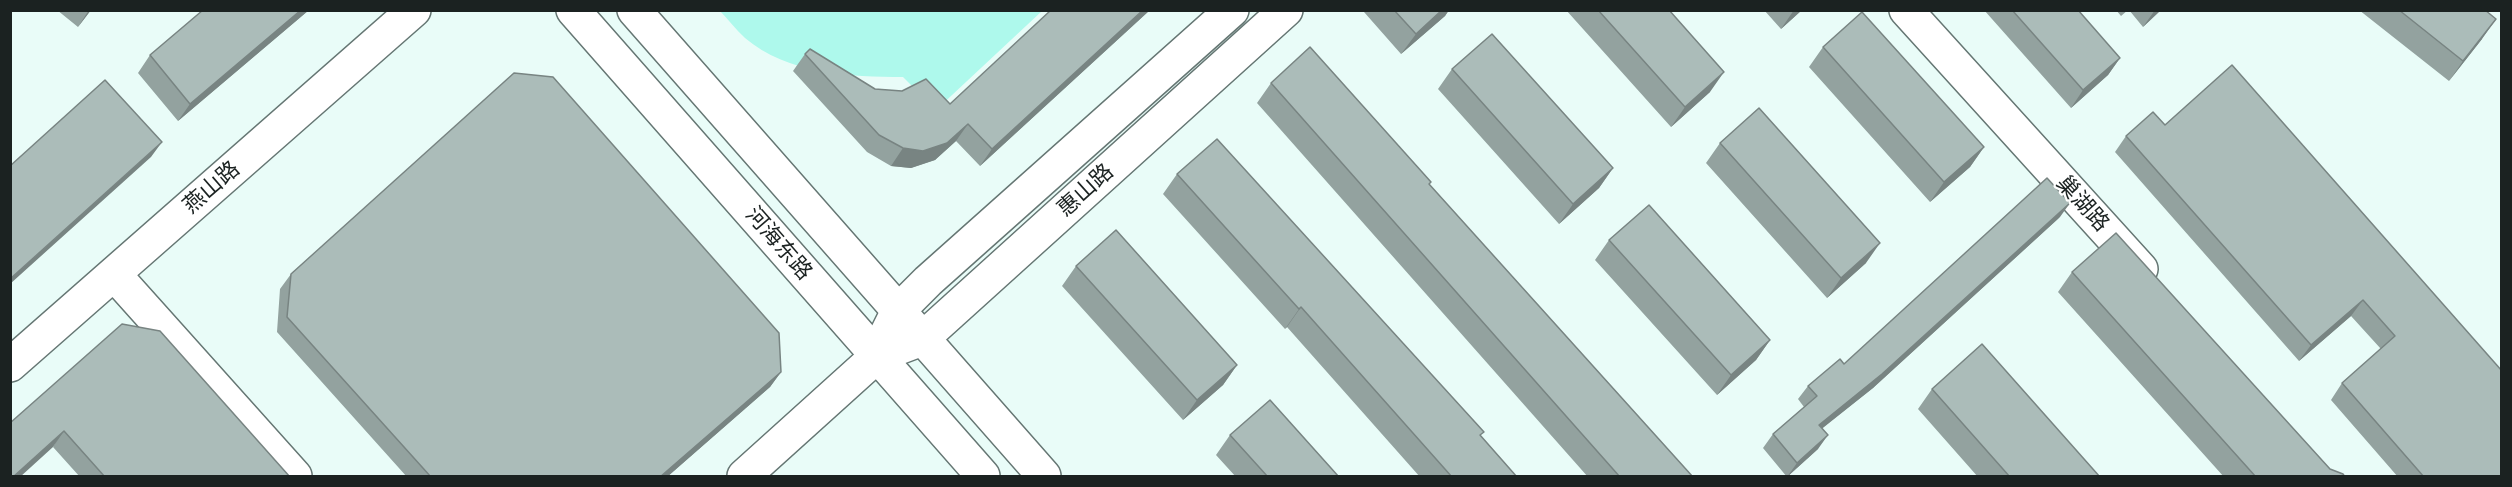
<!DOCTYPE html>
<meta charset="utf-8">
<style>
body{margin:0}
#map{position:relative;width:2512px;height:487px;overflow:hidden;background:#e9fcf8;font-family:"Space Grotesk",sans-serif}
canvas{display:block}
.frame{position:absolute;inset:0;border:12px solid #1b2221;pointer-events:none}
</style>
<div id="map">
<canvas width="2512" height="487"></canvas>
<div class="frame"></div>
</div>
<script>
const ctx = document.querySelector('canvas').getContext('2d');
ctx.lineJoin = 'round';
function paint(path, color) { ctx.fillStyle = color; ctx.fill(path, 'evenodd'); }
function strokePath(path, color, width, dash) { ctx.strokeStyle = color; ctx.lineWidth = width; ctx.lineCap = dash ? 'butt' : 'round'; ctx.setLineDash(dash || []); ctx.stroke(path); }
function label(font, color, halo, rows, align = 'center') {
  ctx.font = font + ' "Space Grotesk","Noto Sans SC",sans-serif'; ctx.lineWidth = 4.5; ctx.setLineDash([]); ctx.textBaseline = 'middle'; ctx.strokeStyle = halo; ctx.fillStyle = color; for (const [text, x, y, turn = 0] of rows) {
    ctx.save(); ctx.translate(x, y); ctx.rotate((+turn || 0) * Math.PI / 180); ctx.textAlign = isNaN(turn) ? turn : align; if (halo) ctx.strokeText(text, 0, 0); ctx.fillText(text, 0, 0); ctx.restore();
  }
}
const green = new Path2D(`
 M720,11H1042L936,110L903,77C851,77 787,74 745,38C736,30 728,19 720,11Z`);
const minor = new Path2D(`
 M1906,10L2141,269
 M114,274L295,476
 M886,335L898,311L928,281L1232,10
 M10,365L414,10
 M744,476L877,356L922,339L1286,10`);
const major = new Path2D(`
 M573,10L983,476
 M634,10L1044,476`);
const wall = new Path2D(`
 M57,10H91L78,27Z
 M203,10H309L178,121L138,73L150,55Z
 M1150,10L980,166L956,141L935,160L911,168L891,166L867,152L793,71L805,54L875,89L950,104Z
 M1365,10H1449L1445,16L1401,54L1364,12Z
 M1566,10H1669L1710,92L1671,127Z
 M1764,10H1802L1781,29Z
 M1984,10H2078L2120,58L2108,75L2071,108Z
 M2116,10H2128L2121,16Z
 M2129,10H2161L2143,27Z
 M2359,10H2485L2482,39L2449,81Z
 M1823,47L1984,147L1970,167L1930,202L1809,67Z
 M2232,65L2502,477H2398L2331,400L2342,383L2381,349L2351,316L2299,361L2115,152L2126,136L2165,125Z
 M1452,69L1613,168L1599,188L1559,224L1438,89Z
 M1271,83L1430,185L1693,477H1588L1257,103Z
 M1720,143L1866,263L1827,298L1706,163Z
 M1177,174L1481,436L1517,477H1420L1287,327L1285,329L1163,194Z
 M2060,217L1873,388L1822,428L1818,449L1787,477L1763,448L1773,434L1804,407L1798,399L1808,386L1844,364Z
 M1609,240L1770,340L1756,360L1717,395L1595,260Z
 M1076,266L1237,365L1223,385L1183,420L1062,286Z
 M2072,272L2330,469L2345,477H2224L2058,292Z
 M291,274L781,372L770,387L667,477H407L277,332L280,289Z
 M122,324L290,477H80L53,447Z
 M1932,389L2100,477H1978L1918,409Z
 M1230,435L1339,477H1236L1216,455Z`);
const shadedWall = new Path2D(`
 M89,10H91L78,27Z
 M301,10H309L178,121L190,104Z
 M1143,10H1150L980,166L992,149Z
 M1442,10H1449L1445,16L1401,54L1416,34Z
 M1794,10H1802L1781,29Z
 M2155,10H2161L2143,27Z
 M2496,19L2482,39L2449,81L2463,61Z
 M2120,58L2108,75L2071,108L2083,90Z
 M1724,72L1710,92L1671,127L1685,107Z
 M968,124L956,141L935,160L911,168L891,166L903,148Z
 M162,142L151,157L10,284V279Z
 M1984,147L1970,167L1930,202L1944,182Z
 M1613,168L1599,188L1559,224L1573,204Z
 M2070,203L2060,217L1873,388L1809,439L1819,425Z
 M1880,243L1866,263L1827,298L1841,278Z
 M2363,300L2351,316L2299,361L2311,345Z
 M1301,307L1287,327L1285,329L1299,309Z
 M1770,340L1756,360L1717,395L1731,375Z
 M1237,365L1223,385L1183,420L1197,400Z
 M781,372L770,387L667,477H660Z
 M64,431L53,447L20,477H13Z
 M1828,435L1818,449L1787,477L1797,463Z`);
const building = new Path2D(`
 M203,10H301L190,104L150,55Z
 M1051,10H1143L992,149L968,124L947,143L923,151L903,148L879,135L805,54L810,49L875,89L902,91L926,79L950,104Z
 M1394,10H1442L1416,34Z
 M1598,10H1669L1724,72L1685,107Z
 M2012,10H2078L2120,58L2083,90Z
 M2399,10H2485L2496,19L2463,61Z
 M1862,12L1984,147L1944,182L1823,47Z
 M1492,34L1613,168L1573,204L1452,69Z
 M1310,47L1431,182L1429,184L1693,477H1620L1271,83Z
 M2232,65L2502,371V477H2424L2342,383L2395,336L2363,300L2311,345L2126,136L2153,112L2165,125Z
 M514,73L553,77L779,333L781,372L660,477H431L287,317L291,274Z
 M105,80L162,142L10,279V166Z
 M1759,108L1880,243L1841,278L1720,143Z
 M1217,139L1484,432L1480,435L1517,477H1452L1301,307L1299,309L1177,174Z
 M2047,178L2070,203L1882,374L1819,425L1828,435L1797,463L1773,434L1817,396L1808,386L1840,359L1844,364Z
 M1649,205L1770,340L1731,375L1609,240Z
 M1116,230L1237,365L1197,400L1076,266Z
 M2116,233L2330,469L2343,474L2345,477H2256L2072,272Z
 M122,324L160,331L290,477H105L64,431L13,477H10V423Z
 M1982,344L2100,477H2010L1932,389Z
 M1270,400L1339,477H1268L1230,435Z`);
const streetNames = [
 ["燕山路",212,188,-41],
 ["惠山路",1086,191,-42],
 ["巢湖路",2082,204,48],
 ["河海东路",778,244,49]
];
paint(green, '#aef9ec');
strokePath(minor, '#657673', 36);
strokePath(major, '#657673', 36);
strokePath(minor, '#fff', 33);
strokePath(major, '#fff', 33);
paint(wall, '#93a29f');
paint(shadedWall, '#788482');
paint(building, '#abbcb9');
strokePath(building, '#788482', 1.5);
label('22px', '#1b2221', '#fff', streetNames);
</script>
